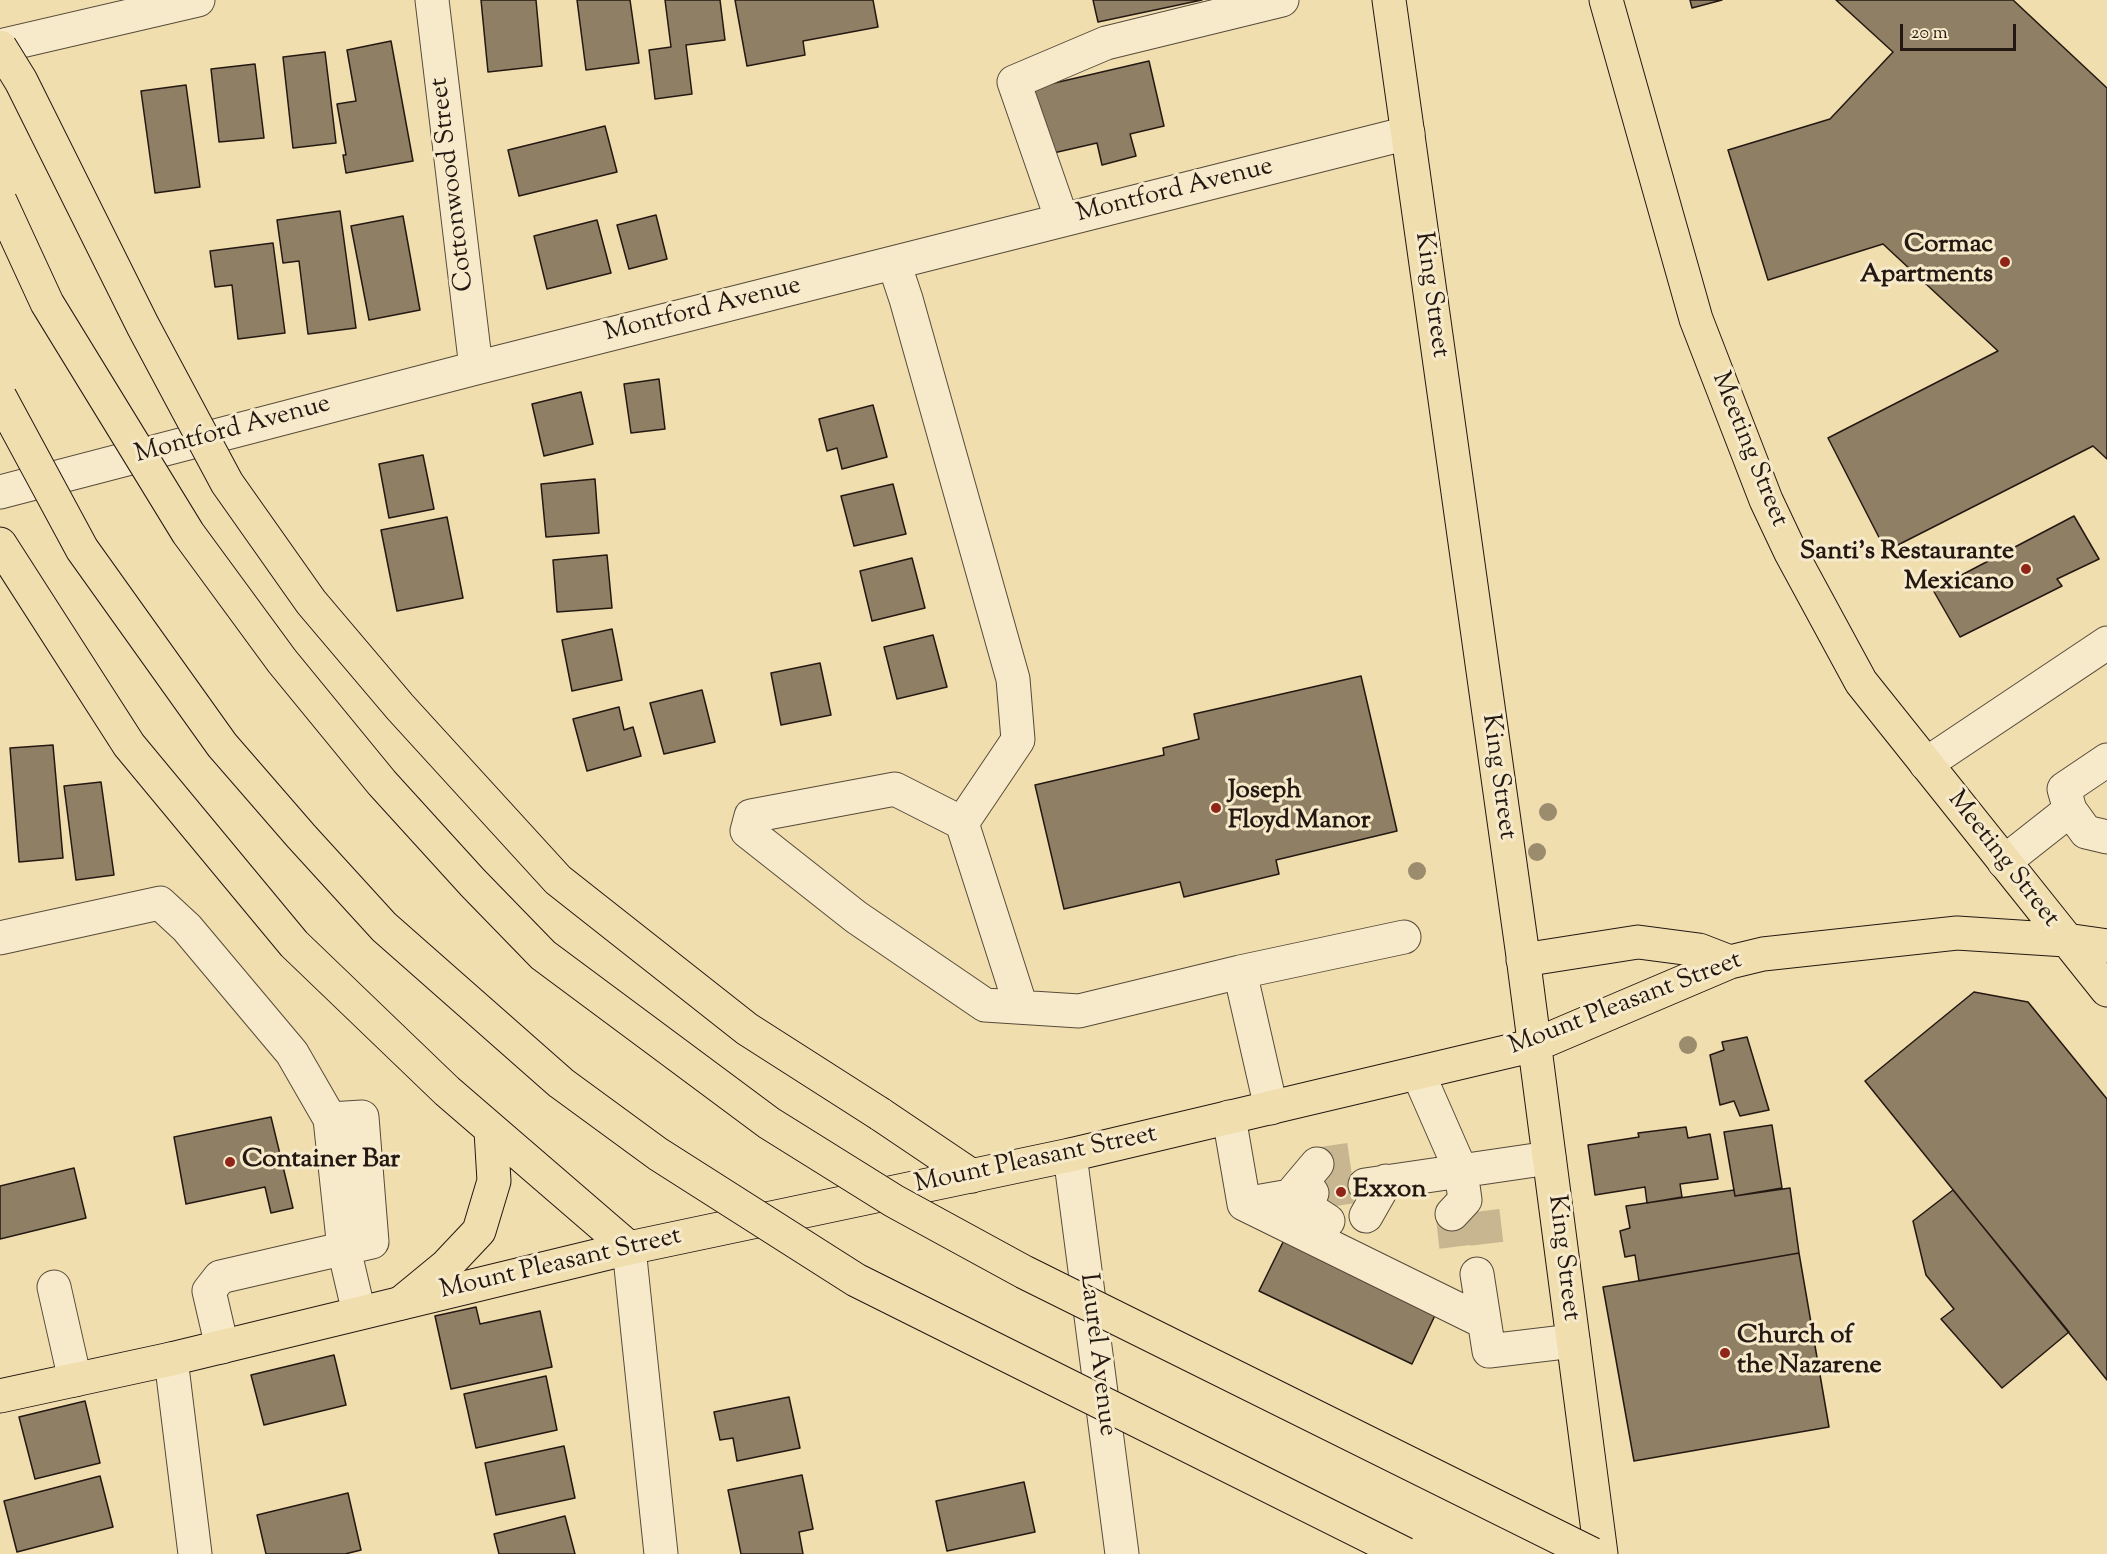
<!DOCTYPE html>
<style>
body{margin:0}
#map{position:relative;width:2107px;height:1554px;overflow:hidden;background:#f1deaf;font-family:"Sorts Mill Goudy",serif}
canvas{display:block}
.scale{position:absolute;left:1900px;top:24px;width:116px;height:27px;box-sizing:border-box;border:3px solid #241812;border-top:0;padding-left:8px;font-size:18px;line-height:21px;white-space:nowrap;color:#241812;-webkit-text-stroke:4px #f6eacb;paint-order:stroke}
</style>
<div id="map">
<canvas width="2107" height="1554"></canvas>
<div class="scale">20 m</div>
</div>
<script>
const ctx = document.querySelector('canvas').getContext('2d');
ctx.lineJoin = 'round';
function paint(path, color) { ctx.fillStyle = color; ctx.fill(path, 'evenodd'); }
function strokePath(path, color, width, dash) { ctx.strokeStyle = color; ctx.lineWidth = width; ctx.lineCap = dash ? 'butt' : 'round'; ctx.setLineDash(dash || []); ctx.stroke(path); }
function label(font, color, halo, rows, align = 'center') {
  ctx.font = font + ' "Sorts Mill Goudy",serif'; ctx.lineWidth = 6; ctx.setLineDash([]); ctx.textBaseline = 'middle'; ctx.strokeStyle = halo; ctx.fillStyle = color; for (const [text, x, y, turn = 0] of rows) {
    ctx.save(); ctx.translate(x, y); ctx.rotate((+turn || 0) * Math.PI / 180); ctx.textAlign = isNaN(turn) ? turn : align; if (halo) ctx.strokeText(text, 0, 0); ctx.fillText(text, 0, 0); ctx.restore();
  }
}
const building = new Path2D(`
 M481,0H536L542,66L488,72Z
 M577,0H630L639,63L586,70Z
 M665,0H720L725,40L686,45L692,94L655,99L649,50L671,47Z
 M735,0H873L878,27L803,41L805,55L747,66Z
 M1093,0H1202L1098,22Z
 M1690,0H1722L1692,8Z
 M1836,0H2013L2107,88V459L2093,446L1886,551L1828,438L1998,351L1883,244L1768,280L1728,150L1830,119L1893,52Z
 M391,41L413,161L346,173L343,155H346L337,104L356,101L347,50Z
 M325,52L336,143L293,148L283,57Z
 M1149,61L1164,126L1130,134L1136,156L1102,165L1097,143L1049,154L1033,88Z
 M255,64L264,138L219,142L211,69Z
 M186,85L200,187L155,193L141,91Z
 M605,126L617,172L519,196L508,150Z
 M340,211L356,328L308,334L299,261L283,263L277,220Z
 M656,215L667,259L629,269L617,225Z
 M403,216L420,310L369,320L351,226Z
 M597,220L611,273L547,289L534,236Z
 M273,243L285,333L238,339L232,285L215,287L210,251Z
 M659,379L665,429L631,433L624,384Z
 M581,392L593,444L544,456L532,404Z
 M873,405L887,457L842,469L837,448L827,451L819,419Z
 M423,455L434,509L389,518L379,464Z
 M595,479L599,533L546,537L541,484Z
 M893,484L906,534L854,546L841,496Z
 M2074,516L2099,559L2057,579L2062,586L1960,637L1933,590Z
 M447,517L463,598L397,611L381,530Z
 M607,555L612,608L557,612L553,560Z
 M912,558L925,608L872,621L860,571Z
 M612,629L622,680L572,691L562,640Z
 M933,635L947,687L897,699L884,647Z
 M820,663L831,715L781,725L771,673Z
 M1361,676L1397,831L1276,860L1279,874L1184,897L1180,882L1064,909L1035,785L1164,755L1163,748L1199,739L1194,714Z
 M702,690L715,742L664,754L650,703Z
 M619,707L624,730L633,727L641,756L587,771L573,719Z
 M53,745L63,858L19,862L10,748Z
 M101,782L114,875L76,880L64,786Z
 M1974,992L2028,1002L2107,1099V1380L1865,1081Z
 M1747,1037L1769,1110L1740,1116L1734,1101L1720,1105L1710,1055L1724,1050L1722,1042Z
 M271,1117L293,1208L271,1213L265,1187L186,1204L174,1137Z
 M1772,1125L1782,1188L1735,1196L1724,1132Z
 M1686,1127L1688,1138L1710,1134L1718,1179L1680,1184L1682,1197L1647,1203L1645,1187L1595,1195L1588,1145L1639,1137L1638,1133Z
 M74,1168L86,1218L0,1239V1186Z
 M1790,1188L1799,1253L1639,1281L1635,1255L1625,1257L1620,1231L1630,1228L1626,1206L1734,1190L1735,1196Z
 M1953,1190L2069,1332L2002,1388L1941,1319L1954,1309L1926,1275L1913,1221Z
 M1286,1236L1438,1309L1412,1364L1259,1291Z
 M1799,1253L1829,1427L1634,1461L1603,1287Z
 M476,1307L480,1324L540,1311L552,1367L451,1389L435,1316Z
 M334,1355L346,1405L264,1425L251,1375Z
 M546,1376L557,1430L476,1448L464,1394Z
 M789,1397L800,1448L737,1461L733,1438L720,1440L714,1412Z
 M85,1401L100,1463L35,1479L19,1417Z
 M564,1446L575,1498L496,1515L485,1463Z
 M802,1475L813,1529L799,1532L803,1554H741L728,1490Z
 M100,1476L113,1527L17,1552L4,1501Z
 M1024,1482L1035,1532L947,1551L936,1501Z
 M348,1493L361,1550L345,1554H266L257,1515Z
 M565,1516L575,1554H499L494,1534Z`);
const minorTunnel = new Path2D(`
 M1317,1164L1358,1158
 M1319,1192L1365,1185
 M1483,1211L1488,1253
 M1452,1214L1457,1257`);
const minor = new Path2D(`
 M432,0L476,368
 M0,46L198,0
 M1062,220L1014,82L1106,43L1282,0
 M894,263L906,299L1013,679L1018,740L962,823L895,789L751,816L747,831L856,917L985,1005L1079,1011L1240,972L1271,1108
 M0,492L476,368L1408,133
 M1926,764L2107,643
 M2070,810L2086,832L2107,837
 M962,823L1021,1007
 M2004,862L2070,810L2064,789L2107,760
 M0,938L160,903L187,928L292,1053L330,1119L344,1249L359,1313
 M1240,972L1404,937
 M1418,1073L1461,1171L1465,1200L1452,1214
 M1229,1117L1244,1204L1290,1196L1317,1164
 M1070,1155L1122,1554
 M1365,1185L1549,1158
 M1312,1193L1290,1196L1328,1221
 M1244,1204L1484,1322
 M1366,1216L1386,1181
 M629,1248L661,1554
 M1477,1274L1489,1351L1573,1341
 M54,1287L75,1380
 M222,1347L209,1291L220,1277L372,1242L362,1117L330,1119
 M171,1359L195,1554`);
const major = new Path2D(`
 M1389,0L1522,949L1601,1554
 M1606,0L1696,319L1766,500L1791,553L1861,682L2107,990
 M1523,960L1638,942L1699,950L1730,962
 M0,1396L171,1359L629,1248L1070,1155L1535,1045L1730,962L1763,954L1957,933L2066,940L2107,946`);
const highway = new Path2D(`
 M0,544L129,745L294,944L447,1091L629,1248
 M880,1114L972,1176
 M401,1303L446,1266L479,1231L494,1181L491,1131`);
const highwayBridge = new Path2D(`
 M0,47L21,81L143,326L227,483L311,602L400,707L558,880L747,1029L880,1114
 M0,201L47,303L188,533L282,661L382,783L473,883L543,955L769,1123L894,1201L1024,1272L1592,1554
 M0,397L82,549L222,745L301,836L384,927L561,1083L658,1154L856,1280L1405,1554`);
const trees = [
 [1548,812],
 [1537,852],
 [1417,871],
 [1688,1045]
];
const markers = [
 [2005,262,6,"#8f2418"],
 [2026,569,6,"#8f2418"],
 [1216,808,6,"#8f2418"],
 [230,1162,6,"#8f2418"],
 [1341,1192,6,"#8f2418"],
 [1725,1353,6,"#8f2418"]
];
const streetNames = [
 ["Cottonwood Street",454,184,-97],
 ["Montford Avenue",1175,192,-14],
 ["King Street",1430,295,82],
 ["Montford Avenue",703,311,-14],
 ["Montford Avenue",233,431,-15],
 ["Meeting Street",1748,450,68],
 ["King Street",1497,777,82],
 ["Meeting Street",2002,860,52],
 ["Mount Pleasant Street",1626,1005,-21],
 ["Mount Pleasant Street",1036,1161,-12],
 ["King Street",1562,1258,83],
 ["Mount Pleasant Street",561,1265,-13],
 ["Laurel Avenue",1096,1355,83]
];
const poiNames = [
 ["Cormac",1993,247,"right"],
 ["Apartments",1993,277,"right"],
 ["Santi's Restaurante",2014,554,"right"],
 ["Mexicano",2014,584,"right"],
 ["Joseph",1228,793],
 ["Floyd Manor",1228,823],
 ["Container Bar",242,1162],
 ["Exxon",1353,1192],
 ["Church of",1737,1338],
 ["the Nazarene",1737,1368]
];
paint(building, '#8f7f64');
strokePath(building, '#241812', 1.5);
strokePath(minorTunnel, '#c8b690', 33, [33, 16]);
strokePath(minor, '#574a39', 35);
strokePath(major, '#241812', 35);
strokePath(highway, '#241812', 35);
strokePath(minor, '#f6eacb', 33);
strokePath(major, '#f1deaf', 33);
strokePath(highway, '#f1deaf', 33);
strokePath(highwayBridge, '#241812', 35, []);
strokePath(highwayBridge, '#f1deaf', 33);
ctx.fillStyle = '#9c8c6e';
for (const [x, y] of trees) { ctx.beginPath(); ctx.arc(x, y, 9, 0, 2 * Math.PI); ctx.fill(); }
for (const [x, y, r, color] of markers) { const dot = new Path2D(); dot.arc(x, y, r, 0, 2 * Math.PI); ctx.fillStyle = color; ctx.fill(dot); strokePath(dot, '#f6eacb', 2); }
label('26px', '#241812', '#f6eacb', streetNames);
label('bold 26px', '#241812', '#f6eacb', poiNames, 'left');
</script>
